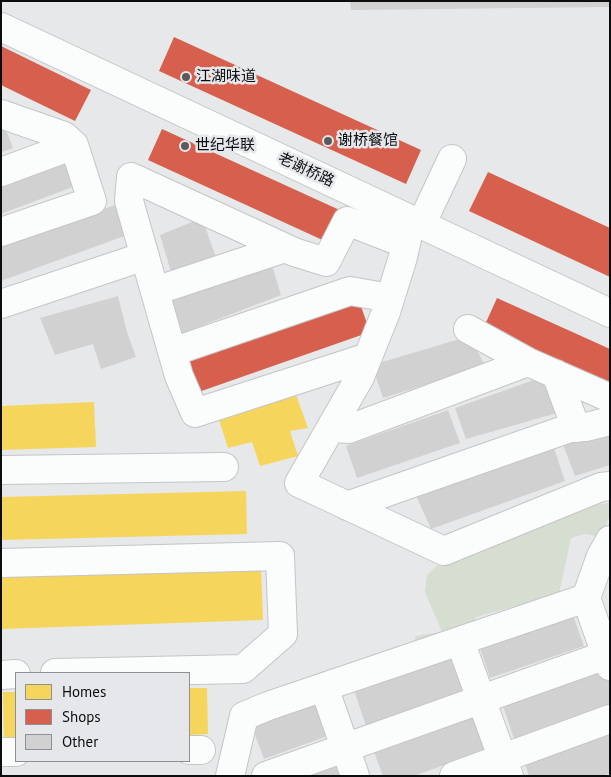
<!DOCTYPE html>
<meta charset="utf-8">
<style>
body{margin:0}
#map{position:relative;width:611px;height:777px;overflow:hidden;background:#e7e8ea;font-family:"PT Sans",sans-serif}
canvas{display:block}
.frame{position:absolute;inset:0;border:2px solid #0c0d0e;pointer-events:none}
.legend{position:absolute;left:15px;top:672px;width:175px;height:90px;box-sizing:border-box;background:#e6e7eb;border:1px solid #8f9093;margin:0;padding:6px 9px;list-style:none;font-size:15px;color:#0c0d0e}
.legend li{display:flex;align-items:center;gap:10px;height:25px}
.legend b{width:25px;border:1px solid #8f9093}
</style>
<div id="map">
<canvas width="611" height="777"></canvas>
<div class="frame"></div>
<ul class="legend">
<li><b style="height:14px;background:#f6d55c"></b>Homes</li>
<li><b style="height:14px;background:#d6604d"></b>Shops</li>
<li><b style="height:14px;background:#d2d1d2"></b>Other</li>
</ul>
</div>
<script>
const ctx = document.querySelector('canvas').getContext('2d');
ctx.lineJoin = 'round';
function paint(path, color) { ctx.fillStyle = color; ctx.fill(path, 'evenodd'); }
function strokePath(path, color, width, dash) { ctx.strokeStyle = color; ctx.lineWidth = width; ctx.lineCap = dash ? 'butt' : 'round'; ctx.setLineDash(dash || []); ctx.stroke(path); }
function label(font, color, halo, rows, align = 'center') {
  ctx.font = font + ' "PT Sans","Noto Sans SC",sans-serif'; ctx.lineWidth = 5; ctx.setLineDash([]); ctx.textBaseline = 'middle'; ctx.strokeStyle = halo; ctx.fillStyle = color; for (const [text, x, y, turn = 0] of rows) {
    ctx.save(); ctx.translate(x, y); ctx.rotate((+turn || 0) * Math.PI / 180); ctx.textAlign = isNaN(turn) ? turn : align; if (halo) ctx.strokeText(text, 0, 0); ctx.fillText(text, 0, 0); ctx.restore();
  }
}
const green = new Path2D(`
 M609,503L610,504V514L602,537L584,534L571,538L559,594L476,617L468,633L416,650L415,636L442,632L425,592L427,575L442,561L592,505Z`);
const homes = new Path2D(`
 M295,392L308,428L290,431L298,456L260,466L252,442L228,448L218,417Z
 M94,402L96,447L1,450V406Z
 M246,491L247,534L1,540V497Z
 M261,568L263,620L1,629V577Z
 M189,688H207L208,734L189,735Z
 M3,692H16V738L4,739Z`);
const shops = new Path2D(`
 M174,37L421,150L406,184L159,71Z
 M1,46L91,90L75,121L1,85Z
 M162,129L344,212L329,243L148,160Z
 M488,172L610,228V277L469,211Z
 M357,295L370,332L193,394L179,358Z
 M497,298L610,349V387L483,329Z`);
const building = new Path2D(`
 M350,1H610V7L351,10Z
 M1,117L13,148L1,152Z
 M65,155L78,185L1,214V180Z
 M115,205L127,235L1,281V246Z
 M202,218L216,257L171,272L160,235Z
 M271,262L281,295L180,334L165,299Z
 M118,296L127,332L136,357L101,369L93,344L55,355L40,318Z
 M470,336L485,366L383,398L372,365Z
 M542,377L557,413L466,439L455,408Z
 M448,410L460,443L357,478L346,446Z
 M610,424V465L575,476L562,442Z
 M553,445L565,481L431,529L415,493Z
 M571,610L584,646L490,678L478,642Z
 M457,653L470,693L366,726L353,687Z
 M606,667L610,678V706L514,739L502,703Z
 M320,696L333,734L264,759L250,721Z
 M475,713L488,749L414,776H383L373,749Z
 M610,733V773L602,776H529L525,764Z
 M341,759L347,776H290Z`);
const minor = new Path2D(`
 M1,27L610,313
 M1,114L64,136L74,145L92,201L1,232
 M1,172L74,145
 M421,225L452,159
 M410,226L403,257L386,312L360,377L299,483L444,551L601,487L610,486
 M155,291L285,248
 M1,304L145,256
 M468,329L528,362
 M172,352L350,291L390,298
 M368,357L195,413L179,376L129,201L131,177L294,252L326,262L347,221L406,244
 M556,374L576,428
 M331,428L349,429L528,362L610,398
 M1,470L224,467
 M347,506L570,428L586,427L610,421
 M610,540L601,556L586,598L610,666
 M1,563L280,556L283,634L243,669L55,673
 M460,641L509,776
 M1,675L16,674
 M324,687L355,776
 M189,750H201
 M1,752H16
 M230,776L244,716L268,706L586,598
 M266,776L606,655
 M454,776L610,719`);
const markers = [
 [186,77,5,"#595a5b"],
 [328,141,5,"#595a5b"],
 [185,146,5,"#595a5b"]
];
const poiNames = [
 ["江湖味道",196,77],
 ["谢桥餐馆",338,141],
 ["世纪华联",195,146]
];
const streetNames = [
 ["老谢桥路",306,170,25]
];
paint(green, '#d6ded1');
paint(homes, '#f6d55c');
paint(shops, '#d6604d');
paint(building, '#d2d1d2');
strokePath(minor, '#c5c5c7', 30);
strokePath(minor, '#fbfcfc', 28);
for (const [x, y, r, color] of markers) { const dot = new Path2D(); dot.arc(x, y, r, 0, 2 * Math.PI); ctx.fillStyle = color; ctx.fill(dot); strokePath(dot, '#e6e7eb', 2); }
label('15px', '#0c0d0e', '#e6e7eb', poiNames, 'left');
label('15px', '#0c0d0e', '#e6e7eb', streetNames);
</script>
